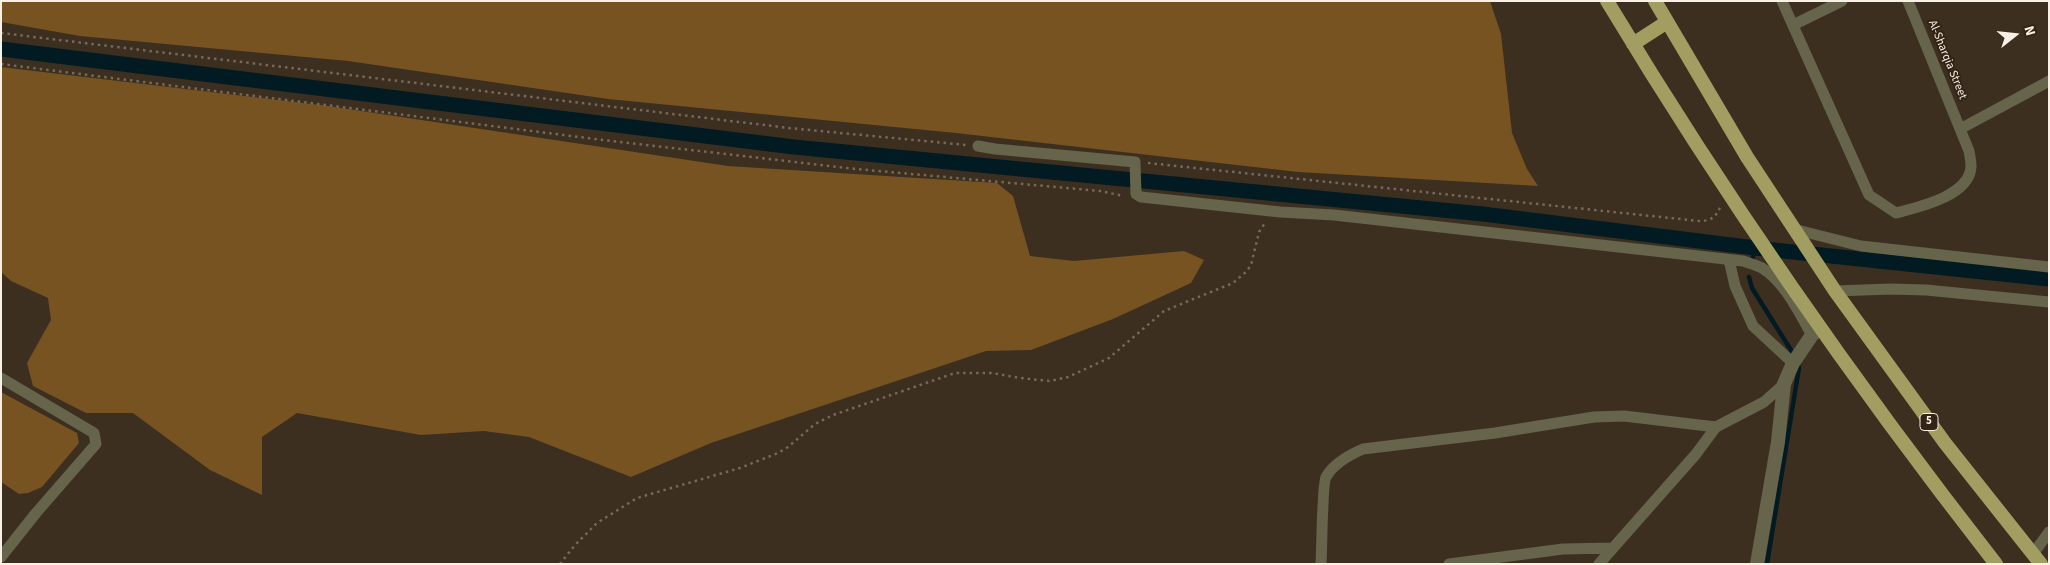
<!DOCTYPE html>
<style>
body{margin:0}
#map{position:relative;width:2050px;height:565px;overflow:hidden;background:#3c2f20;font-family:"Source Sans 3",sans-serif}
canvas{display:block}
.frame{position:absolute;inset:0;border:2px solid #f9f0e6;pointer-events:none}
.north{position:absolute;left:1990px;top:10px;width:50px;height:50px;-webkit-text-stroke:4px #322516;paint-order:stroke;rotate:74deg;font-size:14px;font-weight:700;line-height:20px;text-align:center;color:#f9f0e6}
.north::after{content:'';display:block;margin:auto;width:18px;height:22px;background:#f9f0e6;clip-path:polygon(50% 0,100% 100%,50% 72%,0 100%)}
</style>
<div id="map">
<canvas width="2050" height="565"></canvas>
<div class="frame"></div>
<div class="north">N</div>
</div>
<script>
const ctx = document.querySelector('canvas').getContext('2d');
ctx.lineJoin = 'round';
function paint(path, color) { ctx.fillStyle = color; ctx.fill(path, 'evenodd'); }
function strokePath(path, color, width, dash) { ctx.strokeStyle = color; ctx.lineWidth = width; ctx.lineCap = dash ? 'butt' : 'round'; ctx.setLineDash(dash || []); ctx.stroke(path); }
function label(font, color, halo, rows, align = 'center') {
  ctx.font = font + ' "Source Sans 3",sans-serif'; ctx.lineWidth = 4; ctx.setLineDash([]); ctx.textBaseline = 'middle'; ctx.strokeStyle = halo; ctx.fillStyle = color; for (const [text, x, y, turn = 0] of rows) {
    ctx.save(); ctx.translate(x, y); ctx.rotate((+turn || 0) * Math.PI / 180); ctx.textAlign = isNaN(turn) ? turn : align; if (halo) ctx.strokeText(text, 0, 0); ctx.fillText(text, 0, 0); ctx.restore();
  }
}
const green = new Path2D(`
 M1,1H1490L1501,34L1512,133L1527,169L1538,186L1298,172L956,133L608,99L348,61L80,36L1,22Z
 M1,67L328,106L728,166L997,183L1013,196L1030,256L1074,261L1184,251L1204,260L1191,283L1113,319L1031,350L986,351L711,443L631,477L529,437L484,431L421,435L297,413L262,437V495L210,470L133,413H86L33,386L27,363L51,320L48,298L11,281L1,272Z
 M1,392L77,433L79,443L42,487L28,493L19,494L1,482Z`);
const stream = new Path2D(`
 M1753,257L1755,248
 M1749,277L1752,288L1794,355
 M1767,564L1797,380L1799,368L1797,362`);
const canal = new Path2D(`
 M1,49L794,147L1483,214L1755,248L2049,279`);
const path = new Path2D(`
 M1,33L789,128L966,145
 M1,64L603,140L856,169L1100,191L1124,196
 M1148,163L1699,221C1712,221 1716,217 1721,205
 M560,564L575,545L597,523L637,498L740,468L778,453L788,447L815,424L833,415L955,373H992L1020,378L1050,381L1068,377L1109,358L1164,311L1233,283L1247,271L1251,265L1259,232L1265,223`);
const minor = new Path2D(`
 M1782,1L1869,195L1896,213C1919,207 1969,196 1971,167C1971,162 1970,156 1969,151L1908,1
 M1793,25L1842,1
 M1960,129L2049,81
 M978,146L995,149L1135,162L1136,194L1141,197L1280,212L1334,215L1743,261C1749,263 1756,265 1762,268C1785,282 1799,313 1812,335
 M1793,229L1861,246L2049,267
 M1729,260L1735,286L1753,326L1793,363
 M1835,291L1891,289L1926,290L2049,302
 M1,378L94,433L96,444L36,513L1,557
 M2033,554L2049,532
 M1321,564C1322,550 1322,484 1326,477C1334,463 1349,455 1363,449L1495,433L1594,417L1624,416L1716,427
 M1449,564L1563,549L1613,548
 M1599,564L1696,454L1716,427L1764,402L1784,384`);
const tertiary = new Path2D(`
 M1757,564L1778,442L1784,384L1793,363L1812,335L1820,328`);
const trunk = new Path2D(`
 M1607,1C1725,197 1855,384 1996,564
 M1655,1L1747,157L1835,291L1945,443L2041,564
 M1633,44L1667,22`);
const shields = [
 [1929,422,18]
];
const shieldNames = [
 ["5",1929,422]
];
const streetNames = [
 ["Al-Sharqia Street",1947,60,68]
];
paint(green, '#775321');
strokePath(stream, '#021b22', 4.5);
strokePath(canal, '#021b22', 15);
strokePath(path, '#75695b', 2.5, [2.5, 4]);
strokePath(minor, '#66644a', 11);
strokePath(tertiary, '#66644a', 14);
strokePath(trunk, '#a29e62', 14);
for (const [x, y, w] of shields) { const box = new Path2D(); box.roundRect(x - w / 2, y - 8.5, w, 17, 4); ctx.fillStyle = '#322516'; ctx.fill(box); strokePath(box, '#f9f0e6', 1); }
label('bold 11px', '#f9f0e6', null, shieldNames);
label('12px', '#f9f0e6', '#322516', streetNames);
</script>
